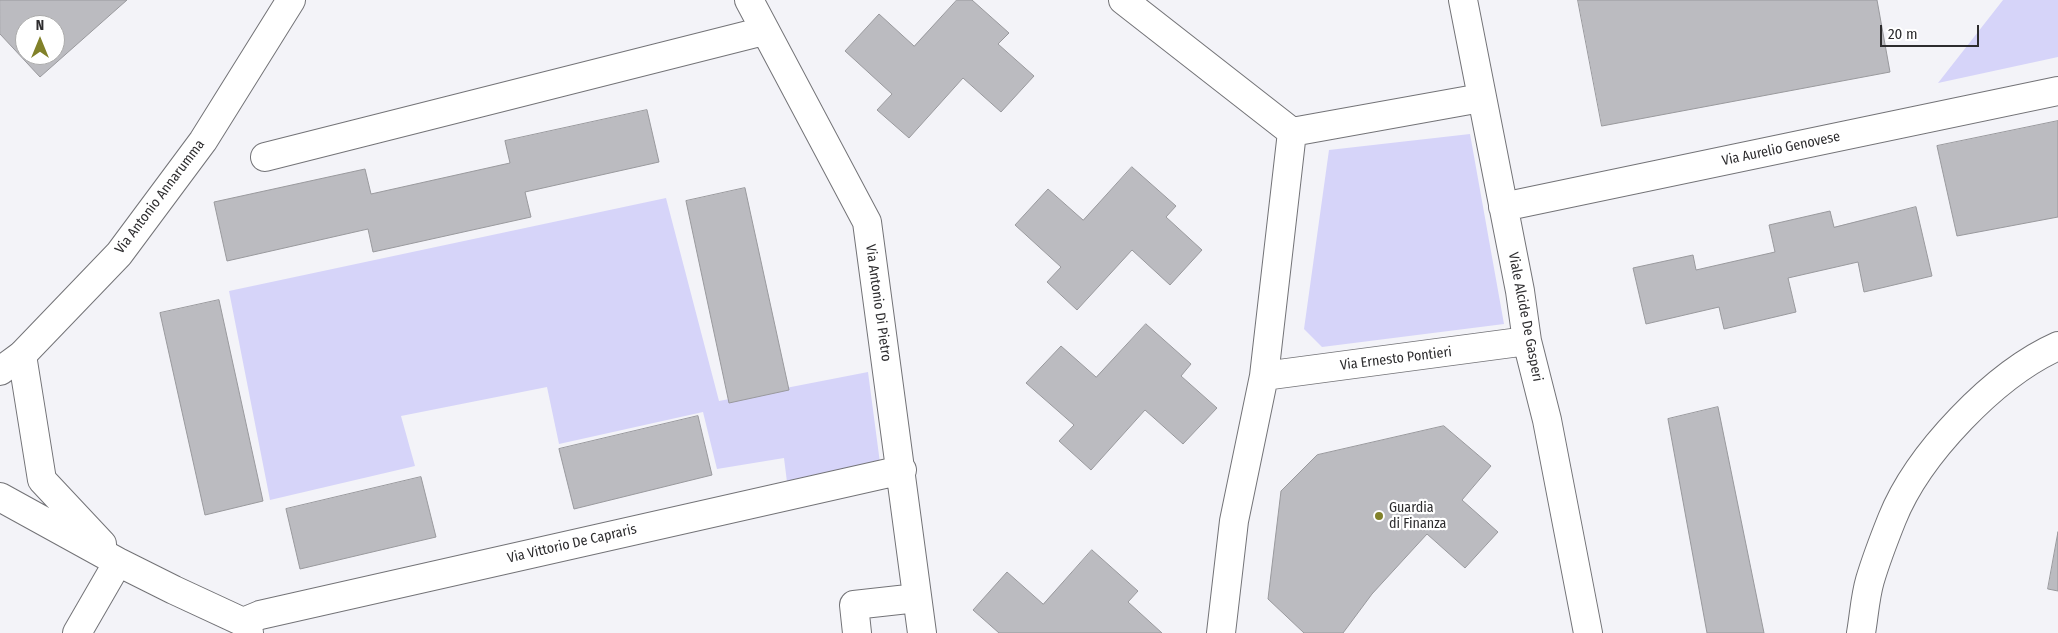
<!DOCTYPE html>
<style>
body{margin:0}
#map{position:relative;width:2058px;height:633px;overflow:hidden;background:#f3f3f8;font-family:"Fira Sans Condensed",sans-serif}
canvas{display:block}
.north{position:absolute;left:15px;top:15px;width:50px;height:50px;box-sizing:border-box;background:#fff;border:1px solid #ababab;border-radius:50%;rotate:0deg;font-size:14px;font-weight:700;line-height:20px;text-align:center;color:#2d2c2e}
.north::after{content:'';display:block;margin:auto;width:18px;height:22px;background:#81812a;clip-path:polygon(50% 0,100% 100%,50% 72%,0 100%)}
.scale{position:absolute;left:1880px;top:25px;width:99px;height:22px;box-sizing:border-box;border:2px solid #2d2c2e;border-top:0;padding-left:6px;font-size:15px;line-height:18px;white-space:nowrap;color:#2d2c2e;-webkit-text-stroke:4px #fff;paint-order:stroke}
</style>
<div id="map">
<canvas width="2058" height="633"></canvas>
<div class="north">N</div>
<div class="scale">20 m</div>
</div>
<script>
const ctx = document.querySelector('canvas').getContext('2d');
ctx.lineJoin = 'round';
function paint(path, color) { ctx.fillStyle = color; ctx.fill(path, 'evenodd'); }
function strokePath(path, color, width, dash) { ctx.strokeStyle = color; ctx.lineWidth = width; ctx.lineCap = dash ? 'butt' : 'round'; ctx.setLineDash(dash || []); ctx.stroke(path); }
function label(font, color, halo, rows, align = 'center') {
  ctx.font = font + ' "Fira Sans Condensed",sans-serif'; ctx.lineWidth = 4.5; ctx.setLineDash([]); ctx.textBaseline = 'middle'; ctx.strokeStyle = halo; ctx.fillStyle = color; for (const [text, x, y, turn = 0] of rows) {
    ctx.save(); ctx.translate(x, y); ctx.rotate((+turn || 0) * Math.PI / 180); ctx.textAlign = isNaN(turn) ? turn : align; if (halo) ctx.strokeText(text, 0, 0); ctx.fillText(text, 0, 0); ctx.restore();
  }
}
const green = new Path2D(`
 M2003,0H2058V57L1938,83Z
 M1470,134L1504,324L1322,347L1304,329L1329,150Z
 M666,198L719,401L868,372L880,463L787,482L784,458L717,469L703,412L559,444L547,387L401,416L415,466L270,500L229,291Z`);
const building = new Path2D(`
 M0,0H127L40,77L0,34ZM25,25H55V55H25Z
 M957,0H972L1009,33L998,44L1034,76L1001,112L963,78L909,138L877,110L892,94L845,51L879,14L914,46Z
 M1578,0H1877L1890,72L1602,126Z
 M647,110L659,162L525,192L531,217L373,252L368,229L227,261L214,202L365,169L371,194L510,163L505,141Z
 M2058,121V217L1957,236L1937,146Z
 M1132,167L1176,206L1166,217L1202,250L1170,285L1132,250L1077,310L1047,282L1061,267L1015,225L1048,189L1083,220Z
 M745,188L789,390L729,403L686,201Z
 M1916,207L1932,276L1864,292L1858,262L1788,278L1796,312L1724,329L1719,307L1646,324L1633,268L1693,255L1696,270L1775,252L1769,225L1830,211L1834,227Z
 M219,300L263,501L205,515L160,313Z
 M1146,324L1191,364L1181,376L1217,408L1183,444L1145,410L1091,470L1059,441L1074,425L1026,383L1061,346L1096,377Z
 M1718,407L1764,633H1707L1668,419Z
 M698,416L712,475L574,509L559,449Z
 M1444,426L1491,466L1462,500L1498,532L1465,568L1427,534L1372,594L1343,633H1304L1268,599L1281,491L1317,455Z
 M421,477L436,537L300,569L286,509Z
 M2058,532V591L2048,589Z
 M1092,550L1138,591L1128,602L1162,633H999L973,610L1007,572L1043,604Z`);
const minor = new Path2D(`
 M749,0L867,222L922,633
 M1123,0L1292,132L1264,376L1234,521L1221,633
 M1463,0L1520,291L1527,341L1547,420L1588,633
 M1292,132L1481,98
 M265,157L764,31
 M1503,207L2058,91
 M22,355L42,480L102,544
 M1264,376L1527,341
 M0,497L118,562L174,590L243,622L249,633
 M243,622L260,615L902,470
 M77,633L118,562
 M857,633L854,605L917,598
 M1861,633C1864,616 1865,597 1870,580C1876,560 1884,539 1892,519C1918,454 1995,374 2058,346`);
const secondary = new Path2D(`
 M0,371L22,355L119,254L203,141L291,0`);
const markers = [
 [1379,516,5,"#81812a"]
];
const streetNames = [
 ["Via Aurelio Genovese",1781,149,-12],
 ["Via Antonio Annarumma",160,197,-53],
 ["Via Antonio Di Pietro",878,303,82],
 ["Viale Alcide De Gasperi",1525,317,79],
 ["Via Ernesto Pontieri",1396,359,-7],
 ["Via Vittorio De Capraris",572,544,-13]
];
const poiNames = [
 ["Guardia",1389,508],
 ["di Finanza",1389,524]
];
paint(green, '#d6d4f9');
paint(building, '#bbbbc0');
strokePath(building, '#99999d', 1);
strokePath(minor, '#737377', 30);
strokePath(secondary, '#737377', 30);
strokePath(minor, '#fff', 28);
strokePath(secondary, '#fff', 28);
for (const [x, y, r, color] of markers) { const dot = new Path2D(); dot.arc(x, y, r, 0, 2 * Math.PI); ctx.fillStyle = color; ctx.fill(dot); strokePath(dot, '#fff', 2); }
label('14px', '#2d2c2e', '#fff', streetNames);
label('14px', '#2d2c2e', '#fff', poiNames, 'left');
</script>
